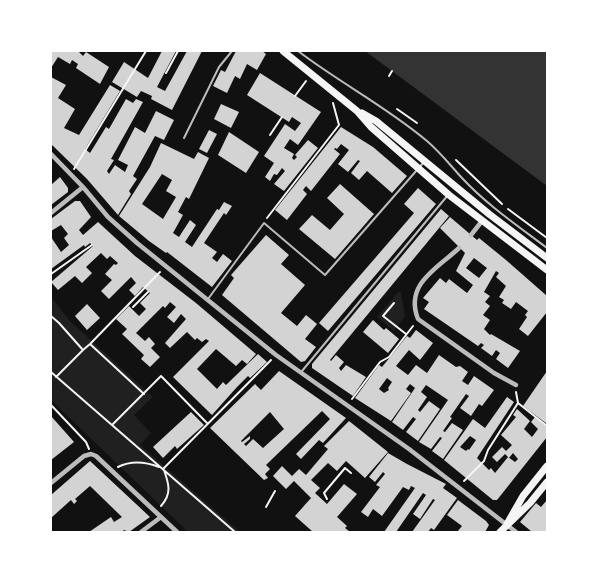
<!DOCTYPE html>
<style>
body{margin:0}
#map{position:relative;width:598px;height:583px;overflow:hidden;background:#111;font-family:Quicksand,sans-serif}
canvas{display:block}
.frame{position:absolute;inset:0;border:52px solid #fff;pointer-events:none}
</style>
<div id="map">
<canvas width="598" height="583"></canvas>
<div class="frame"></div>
</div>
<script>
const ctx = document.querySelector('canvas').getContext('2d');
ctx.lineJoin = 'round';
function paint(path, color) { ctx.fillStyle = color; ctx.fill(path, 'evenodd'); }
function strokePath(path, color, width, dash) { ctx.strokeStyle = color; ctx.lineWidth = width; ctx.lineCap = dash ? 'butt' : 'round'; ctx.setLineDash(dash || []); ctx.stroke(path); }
const green = new Path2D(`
 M399,291L401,293L405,316L394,331L377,317Z
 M51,297L70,321L153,397L134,415L151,433L140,445L240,532H188L51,400Z`);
const water = new Path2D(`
 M365,51H547V186Z`);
const building = new Path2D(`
 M51,51H78L83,56L86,52L109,67L100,84L76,68L78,64L72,60L70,64L58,57L51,68Z
 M162,51H176L157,87L165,91L187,51H202L172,110L151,99L152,96L141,91L137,97L112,82L124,62L148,78Z
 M236,51H262L266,54L257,70L247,64L240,79L235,76L227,93L213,86L221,70L225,72Z
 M260,73L321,112L298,145L290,139L284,148L294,154L292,158L294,160L297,157L295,155L308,140L318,148L284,191L274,184L285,171L282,168L277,175L274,174L270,181L265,177L274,163L264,156L285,124L295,131L301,123L292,117L289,122L247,95Z
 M51,77L66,85L58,98L75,109L64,128L79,135L110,85L120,91L85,149L90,153L106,127L109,129L126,99L133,103L136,99L143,102L111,159L114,160L107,171L109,174L115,165L125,172L128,165L118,160L135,127L145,133L156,111L174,120L164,140L155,136L133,176L137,179L129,191L131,194L118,215L87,179L51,144Z
 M221,104L239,112L231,128L214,119Z
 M341,127L373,147L407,176L392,193L367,171L359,180L351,173L360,161L358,160L348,172L338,164L349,150L341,144L337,149L335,148L334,149L340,154L311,191L306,186L303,190L307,194L287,220L275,210Z
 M209,130L217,134L207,153L199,149Z
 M229,132L259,152L246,173L218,155Z
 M161,143L194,159L198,152L209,158L189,199L186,197L178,212L183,215L173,233L179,237L190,220L196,225L185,242L192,247L217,209L219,210L224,202L232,206L226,215L224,213L204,243L217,252L212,258L217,262L223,254L232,261L212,287L167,252L166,253L149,241L119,216L150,167ZM162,174L172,180L166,191L176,197L163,219L142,204Z
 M60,177L68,188V192L51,205V185Z
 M340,184L374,214L335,259L299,229L312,215L330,230L344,214L327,198Z
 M418,188L436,204L328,331L319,323L414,213L404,204Z
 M75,201H80L91,217L79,230L83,235L98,222L135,256L196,303L256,354L247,364L242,360L236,366L216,349L197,369L217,389L223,382L226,385L258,354L267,362L250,378L248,376L237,387L212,415L173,377L209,341L206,339L202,342L197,338L195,340L187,332L170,348L165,343L186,319L181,314L174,323L167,317L176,307L170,302L165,308L163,306L136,333L145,341L149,337L155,344L151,348L160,357L150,367L141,359L144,355L122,334L127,329L116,319L129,306L139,316L146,309L140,303L150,293L143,287L135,296L129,290L136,283L131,277L109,299L101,291L112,280L105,274L114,264L116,265L118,263L110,256L107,259L101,253L86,267L92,273L82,283L75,276L58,290L51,282L93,246L90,243L85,247L84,245L51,269V237L61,252L69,245L64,238L68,234L61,225L51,231V219Z
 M441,209L449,216L330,360L331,361L336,355L344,362L339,368L341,371L346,365L366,377L353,396L312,368V364Z
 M450,217L477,240L479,238L506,260L547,296V312L528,336L519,329L527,317L525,315L528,311L516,302L511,309L502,303L504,300L499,297L506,286L496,277L499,273L496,271L484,292L490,296L485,302L490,306L483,315L490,320L484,329L490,335L491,334L520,351L508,368L496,359L500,353L496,350L492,356L481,348L484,345L481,343L478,346L424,309L429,302L423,298L440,278L446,283L449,279L467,293L473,285L456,271L465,253L440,228ZM474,258L487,268L479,278L466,268Z
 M266,235L289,255L281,264L305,285L281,313L297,326L306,315L317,324L305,339L316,347L305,361L301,362L222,295L234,278L231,275Z
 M87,304L100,318L87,330L75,316Z
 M373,320L384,330L386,328L399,339L388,353L363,332Z
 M416,330L433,343L420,360L409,350L396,366L408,375L416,365L427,373L439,355L456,367L460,366L468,372L462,381L468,385L474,376L494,390L482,406L479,404L471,416L460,408L469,396L466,394L450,417L452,418L443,431L445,432L452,423L463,430L443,459L432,451L442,438L440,437L431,449L419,442L448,400L426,385L421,392L427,397L418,410L420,412L429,401L440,409L418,441L406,432L416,419L413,417L403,430L392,422L415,388L410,384L406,389L411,393L391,421L355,398L379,365L382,367L407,336L410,338ZM387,378L392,382L388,388L389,390L384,393L379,389Z
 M279,371L346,418L323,443L319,440L301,459L296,454L330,419L322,411L266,465L270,469L265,474L268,478L264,480L210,428L255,384L261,390ZM270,412L284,429L263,448L253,439L246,446L244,444L250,439V436L242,442L241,441Z
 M547,371V424L523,406Z
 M507,397L514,402L477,458L489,470L491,468L495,473L508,457L515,462L518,459L513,453L509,458L505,454L497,462L492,457L502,447L506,451L512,445L501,435L516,417L513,415L517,409L530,421L524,429L532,437L538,429L531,422L535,417L547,427V437L497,500H493L444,460L473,419L485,428ZM470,436L476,440L469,450L468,449L466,451L460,447Z
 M191,412L204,425L177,449L175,446L163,458L153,447Z
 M51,416L74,442L51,460Z
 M349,421L388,452L365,478L346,461L337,471L328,463L311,480L320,488L315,493L327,504L344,484L357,494L337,517L347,526L345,528L350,532H313L295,516L311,498L294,481L286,489L273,476L282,466L292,476L299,469L306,475L328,449L324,446Z
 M388,453L407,464L446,484L443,488L457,498L434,530L431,528L428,532H412L435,500L433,499L420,519L413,514L426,495L423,493L396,532H384L415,488L411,486L409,490L403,487L382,516L373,509L368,517L361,512L380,487L376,485L385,474L383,472L375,482L369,477Z
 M90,461L150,517L129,532L124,530L122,532H89L111,517L114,522L122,517L90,486L75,499L77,501L74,504L71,500L51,518V495Z
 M458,500L486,521L489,525L485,532H457L462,526L447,515Z
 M547,500V532H532L520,522L536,503L541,507Z`);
const path = new Path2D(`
 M166,73L178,51
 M389,76L392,71
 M295,96L306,81
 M397,109L417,123
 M270,135L282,117
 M456,160L502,204
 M74,169L146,51
 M508,209L547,238
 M267,218L339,125L333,103
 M51,274L92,245
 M394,303L383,316L406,334
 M133,307L148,292
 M51,316L59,323L83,350L90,344L144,394
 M91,343L160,272
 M51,372L235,532
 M56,377L83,350
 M516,392L518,403L547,426
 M352,399L380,362L389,357L413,326
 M51,405L86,442L89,449
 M112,425L161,376L207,423
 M118,467C132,460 146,462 159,467
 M163,469L271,360
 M464,481L484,461L488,450L518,403
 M327,499L324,493L345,468L351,473
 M161,506C172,494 169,484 164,470
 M266,507L275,491`);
const service = new Path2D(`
 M298,51C340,83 387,107 427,141C440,152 450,165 462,178C487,205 518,226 547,248
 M184,138L219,67L232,51
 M208,299L264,223L325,275L424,162
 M302,371L448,195`);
const minor = new Path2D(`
 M51,154L83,187L108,217L137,243L276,355L409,449L516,532
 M51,213L83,187
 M471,235L482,221
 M459,248C438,268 404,284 418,319L494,373L516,385
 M51,483L84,456L91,454L96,456L177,532
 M141,532L161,517`);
const secondary = new Path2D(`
 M283,51L357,111L371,127L449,195L547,270
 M362,113L376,121L489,214L547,258
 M507,524L523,496L547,466
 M500,532L530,503L547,482`);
paint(green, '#202020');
paint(water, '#333');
paint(building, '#d3d3d3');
strokePath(path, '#f5f5f5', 2);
strokePath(service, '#bcbcbc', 2);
strokePath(minor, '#bcbcbc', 4.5);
strokePath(secondary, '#f5f5f5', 7);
</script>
